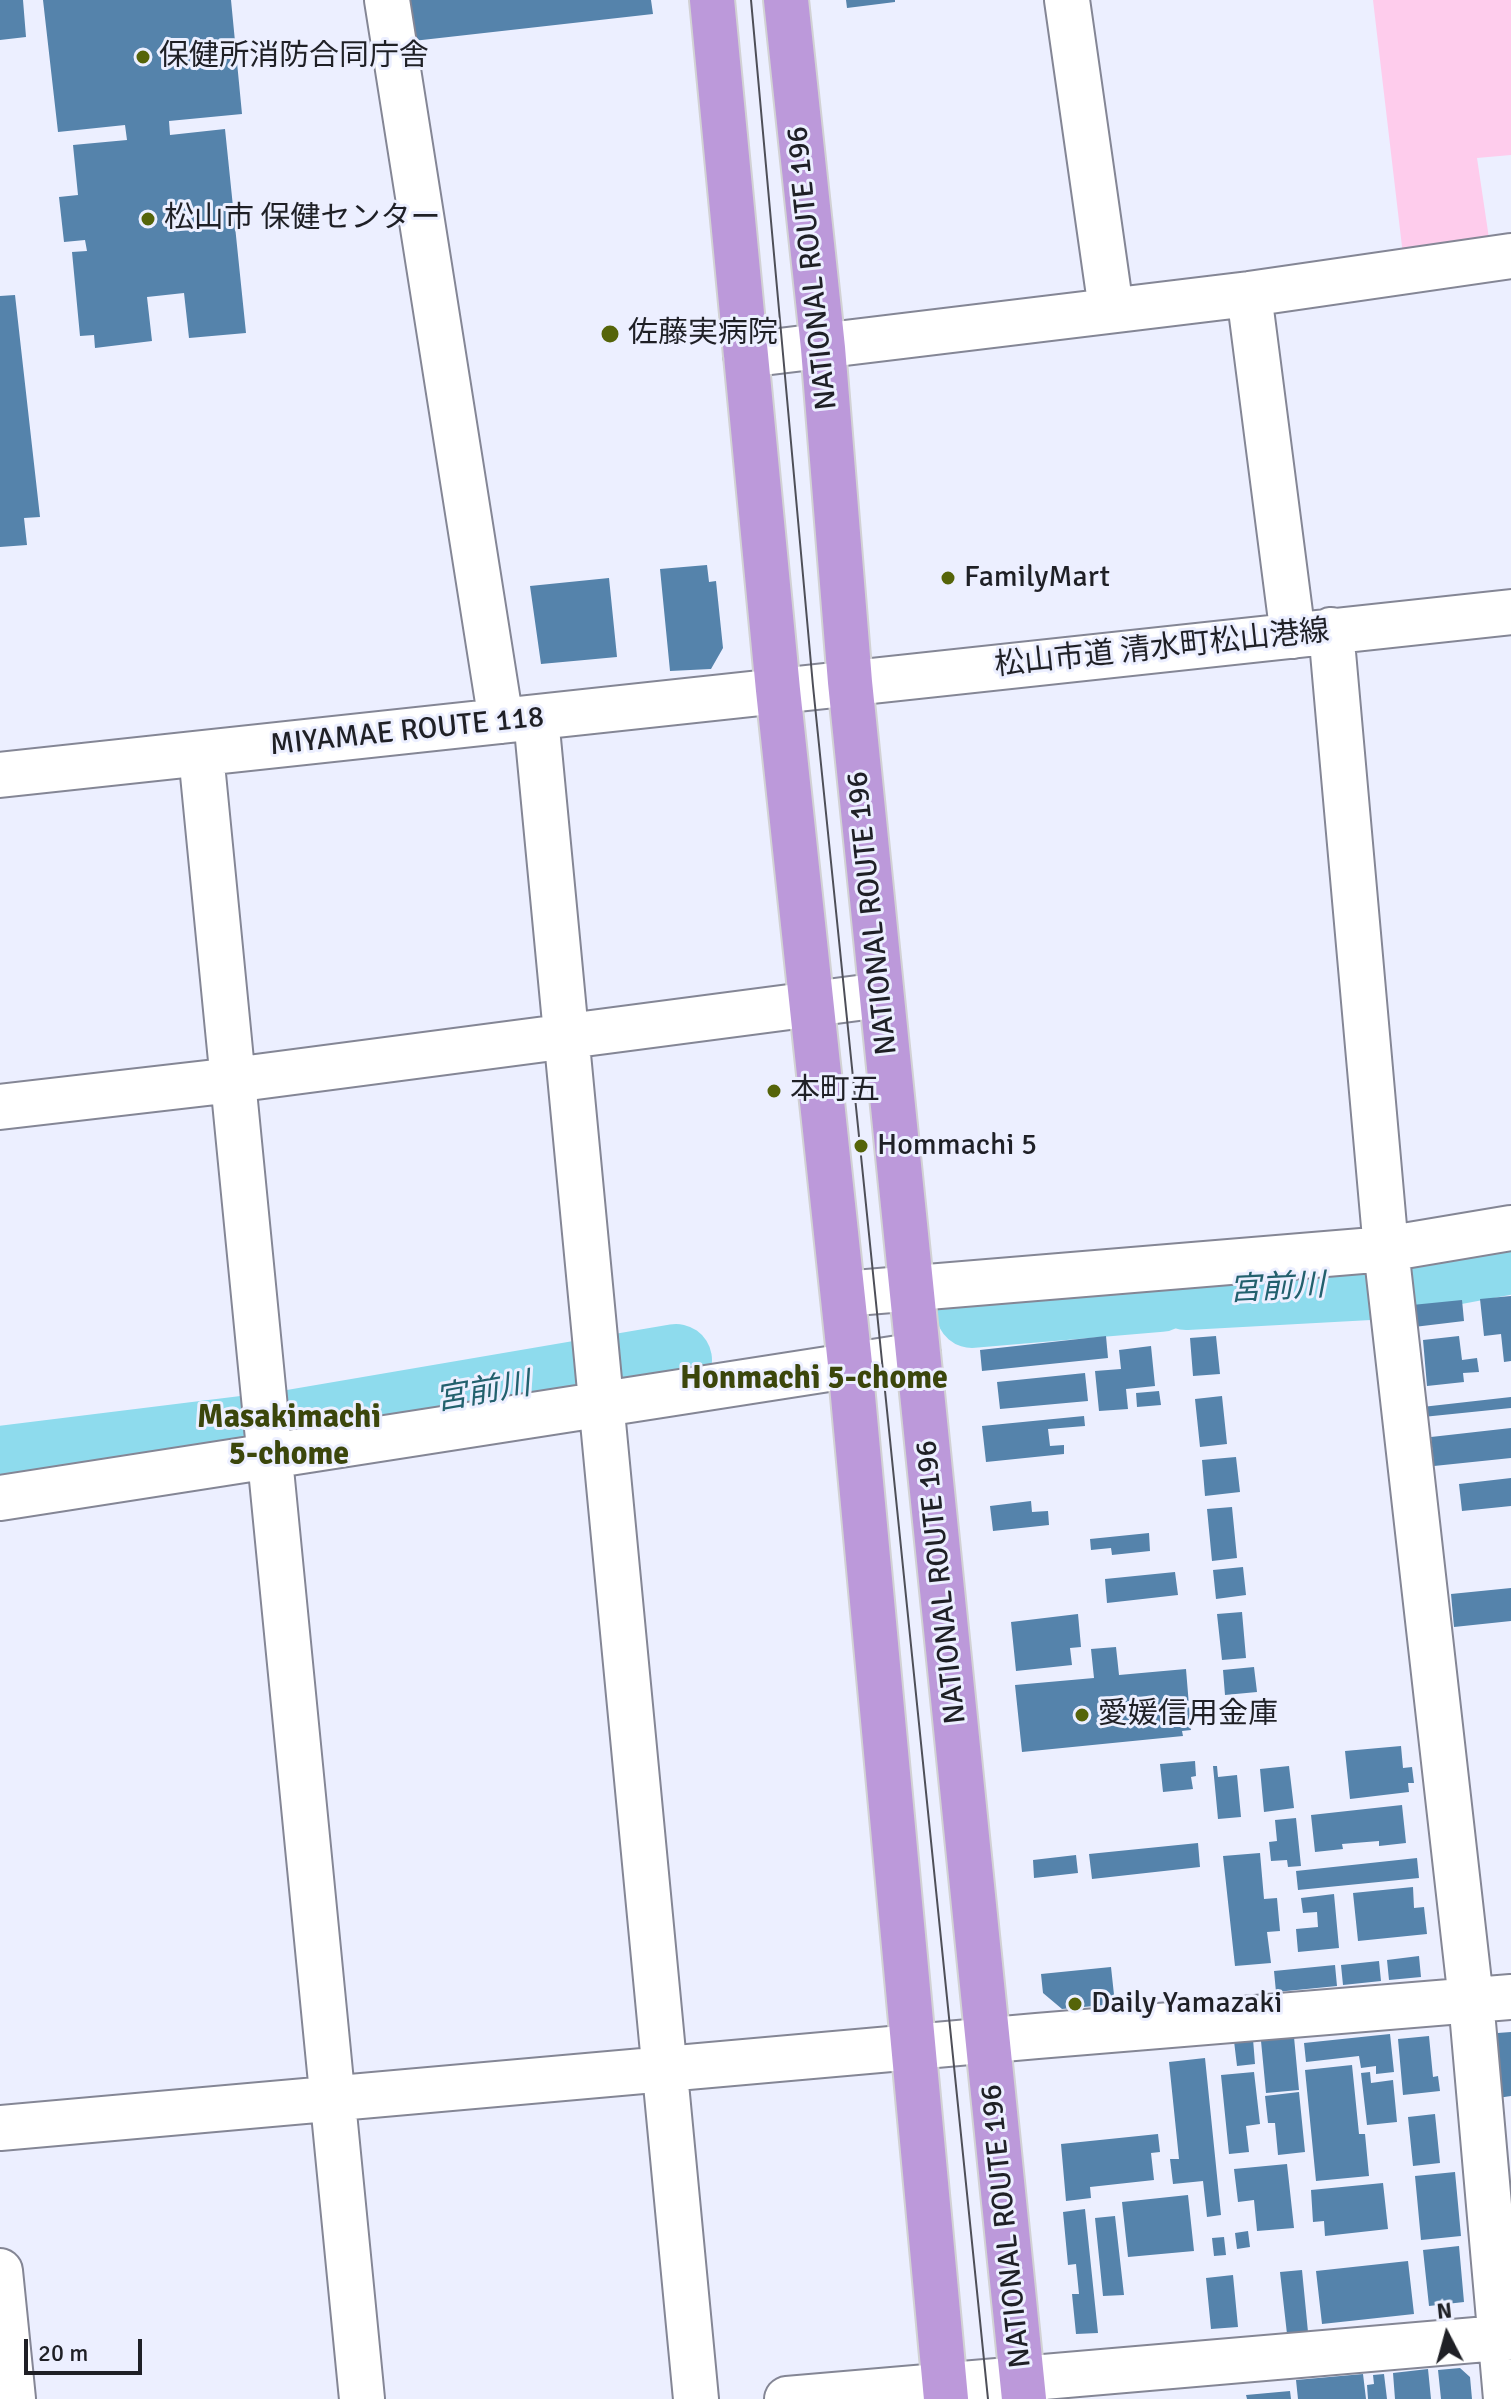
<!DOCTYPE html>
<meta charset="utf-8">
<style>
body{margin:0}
#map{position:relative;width:1511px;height:2399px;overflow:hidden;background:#ecefff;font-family:Signika,sans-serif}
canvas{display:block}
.north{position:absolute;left:1407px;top:2295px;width:80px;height:80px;-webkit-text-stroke:6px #ecefff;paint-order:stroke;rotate:354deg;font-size:22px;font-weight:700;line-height:32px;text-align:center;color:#1f2026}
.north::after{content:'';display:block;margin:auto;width:28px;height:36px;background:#1f2026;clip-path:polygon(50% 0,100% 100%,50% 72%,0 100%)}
.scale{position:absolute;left:24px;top:2339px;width:118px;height:36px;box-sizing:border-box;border:4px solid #1f2026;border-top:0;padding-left:10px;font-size:24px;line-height:28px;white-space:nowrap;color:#1f2026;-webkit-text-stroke:6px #ecefff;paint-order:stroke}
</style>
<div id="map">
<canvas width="1511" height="2399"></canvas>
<div class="north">N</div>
<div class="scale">20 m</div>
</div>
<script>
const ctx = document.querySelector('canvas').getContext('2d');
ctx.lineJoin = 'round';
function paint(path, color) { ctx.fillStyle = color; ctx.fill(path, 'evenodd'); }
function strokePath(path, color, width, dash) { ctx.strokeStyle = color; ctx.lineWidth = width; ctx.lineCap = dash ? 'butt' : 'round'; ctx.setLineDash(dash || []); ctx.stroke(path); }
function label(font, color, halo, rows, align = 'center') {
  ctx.font = font + ' Signika,"Noto Sans JP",sans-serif'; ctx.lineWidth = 6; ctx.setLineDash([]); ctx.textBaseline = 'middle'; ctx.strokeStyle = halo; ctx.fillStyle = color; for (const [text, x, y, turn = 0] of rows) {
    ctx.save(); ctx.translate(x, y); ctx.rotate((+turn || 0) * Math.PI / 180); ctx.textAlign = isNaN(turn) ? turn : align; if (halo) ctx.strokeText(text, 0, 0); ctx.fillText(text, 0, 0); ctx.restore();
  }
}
const green = new Path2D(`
 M1373,0H1511V155L1477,158L1490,245L1403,255Z`);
const river = new Path2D(`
 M1411,1277L1511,1258
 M1186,1294L1369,1284
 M972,1312L1160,1296
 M290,1426L676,1360
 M0,1462L251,1431`);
const building = new Path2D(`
 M0,0H23L26,37L0,40Z
 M43,0H231L242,114L169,121L170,135L225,129L246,333L189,338L184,293L147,297L152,341L95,348L94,335L80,336L72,252L87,251L85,240L64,242L59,197L78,195L73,145L127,140L125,125L58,132Z
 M408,0H651L653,14L413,41Z
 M846,0H895V2L847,8Z
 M15,295L40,517L24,518L27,545L0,547V296Z
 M707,565L709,582L716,581L723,648L711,669L670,671L660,569Z
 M609,578L617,657L541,664L530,586Z
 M1511,1296V1361L1504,1362L1501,1334L1484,1336L1480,1299Z
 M1462,1300L1464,1321L1414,1327L1412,1305Z
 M1106,1336L1108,1358L982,1371L980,1350Z
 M1216,1336L1220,1374L1193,1376L1190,1338Z
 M1459,1336L1462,1360L1477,1358L1479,1372L1463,1373L1464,1382L1427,1386L1423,1340Z
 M1151,1346L1155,1386L1126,1389L1128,1409L1099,1411L1095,1371L1121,1369L1119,1350Z
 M1085,1373L1088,1401L1000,1409L997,1382Z
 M1159,1391L1161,1405L1137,1407L1136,1393Z
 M1222,1396L1227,1444L1200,1447L1195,1399Z
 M1511,1397V1408L1423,1417L1422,1407Z
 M1084,1416L1085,1426L1048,1429L1050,1446L1064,1445V1454L986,1462L982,1426Z
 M1511,1428V1458L1434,1466L1431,1437Z
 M1236,1457L1240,1492L1205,1496L1202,1460Z
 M1511,1478V1506L1462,1511L1459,1484Z
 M1031,1501L1032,1512L1048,1511L1049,1525L993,1531L990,1506Z
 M1232,1507L1237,1558L1212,1561L1207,1509Z
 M1149,1533L1150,1551L1112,1555L1111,1548L1091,1550L1090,1539Z
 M1243,1567L1246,1595L1216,1599L1213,1570Z
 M1175,1572L1178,1595L1107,1603L1105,1579Z
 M1511,1588V1621L1454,1627L1451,1594Z
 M1242,1612L1246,1658L1222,1660L1217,1614Z
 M1078,1614L1081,1647L1070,1648L1072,1665L1016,1671L1011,1622Z
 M1116,1647L1119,1675L1186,1669L1191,1730L1182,1731L1183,1736L1022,1752L1015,1685L1094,1678L1091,1649Z
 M1254,1667L1257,1692L1225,1695L1223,1670Z
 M1401,1746L1403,1768L1412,1767L1414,1783H1408L1409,1792L1350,1799L1345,1751Z
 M1195,1761L1196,1776L1191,1777L1193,1789L1163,1792L1160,1764Z
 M1213,1766H1217L1218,1777L1237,1775L1241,1817L1218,1819Z
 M1289,1766L1294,1808L1264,1812L1260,1769Z
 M1402,1805L1406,1843L1379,1846V1841L1342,1844L1343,1849L1315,1852L1311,1815Z
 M1296,1818L1301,1866L1288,1867L1287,1860L1271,1861L1269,1842L1277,1841L1275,1820Z
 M1198,1843L1200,1867L1092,1879L1089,1854Z
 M1260,1853L1264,1899L1277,1898L1280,1931L1267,1932L1271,1963L1235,1966L1223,1856Z
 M1076,1855L1078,1873L1034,1878L1033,1860Z
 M1417,1858L1419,1878L1298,1890L1296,1871Z
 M1413,1887L1414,1908L1424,1907L1427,1934L1358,1941L1353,1893Z
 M1334,1894L1339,1948L1298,1952L1296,1929L1318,1927L1317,1912L1303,1913L1301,1898Z
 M1419,1956L1421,1977L1389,1980L1387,1960Z
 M1379,1961L1381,1981L1343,1985L1341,1965Z
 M1335,1965L1337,1986L1276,1992L1274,1971Z
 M1111,1967L1115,2004L1062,2009L1043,1993L1041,1974Z
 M1511,2032V2096L1491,2099L1484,2034Z
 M1390,2034L1394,2072L1376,2074V2066L1361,2068L1359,2056L1306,2062L1304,2043Z
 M1429,2036L1433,2077L1438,2076L1440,2091L1403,2095L1398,2039Z
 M1294,2037L1299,2090L1266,2093L1261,2041Z
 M1253,2039L1255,2064L1237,2066L1234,2041Z
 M1205,2058L1221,2215L1207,2217L1203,2181L1173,2184L1170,2159H1179L1169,2062Z
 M1352,2065L1359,2134H1365L1369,2176L1316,2181L1305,2070Z
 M1254,2072L1260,2124L1246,2126L1249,2152L1229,2154L1221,2075Z
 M1370,2072L1371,2083L1393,2080L1397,2122L1367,2125L1361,2073Z
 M1299,2092L1305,2152L1278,2155L1275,2123H1268L1265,2096Z
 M1435,2114L1440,2163L1413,2166L1408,2117Z
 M1158,2134L1160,2152L1151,2153L1154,2180L1090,2187L1091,2198L1066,2201L1061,2144Z
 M1287,2164L1294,2228L1257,2231L1254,2200L1238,2202L1234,2169Z
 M1455,2172L1461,2236L1421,2240L1415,2176Z
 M1383,2183L1388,2229L1325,2236L1324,2221L1313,2222L1311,2190Z
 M1188,2195L1194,2251L1128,2257L1122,2202Z
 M1085,2209L1098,2333L1076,2334L1072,2294H1079L1076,2264L1068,2265L1063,2212Z
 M1115,2216L1124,2295L1103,2296L1095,2218Z
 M1248,2231L1250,2247L1237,2249L1235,2233Z
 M1224,2237L1226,2255L1214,2256L1212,2238Z
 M1459,2246L1464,2302L1429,2306L1423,2250Z
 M1408,2261L1414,2314L1322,2324L1316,2271Z
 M1302,2270L1308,2332L1287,2334L1280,2272Z
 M1233,2275L1238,2327L1211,2329L1206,2278Z
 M1460,2368L1470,2377L1472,2399H1441L1438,2370Z
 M1428,2369L1431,2399H1395L1393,2373Z
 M1363,2374L1366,2399H1298L1296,2380Z
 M1384,2374L1387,2399H1368L1367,2385L1374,2384L1373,2375Z
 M1290,2391L1291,2399H1247L1246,2395Z`);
const minor = new Path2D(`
 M387,0L501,721
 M1067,0L1111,309
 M1249,294L1293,636
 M746,355L1249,294L1511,256
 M1331,630L1386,1249L1471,2000L1506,2399
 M536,718L696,2399
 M201,754L362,2399
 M0,775L1511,612
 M0,1107L233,1080L881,995
 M843,1294L1386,1249L1511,1228
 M0,1498L918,1355
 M0,2128L1037,2036L1511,1997
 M0,2271L13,2399
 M787,2399L1511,2337`);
const highway = new Path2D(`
 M712,0L778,690L850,1364L946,2399
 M786,0L823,348L850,682L1024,2399`);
const tram = new Path2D(`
 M751,0L813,686L988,2399`);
const markers = [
 [143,57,8,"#556409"],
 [148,219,8,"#556409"],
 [610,334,10,"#556409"],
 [948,578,8,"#556409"],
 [774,1091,8,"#556409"],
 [861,1146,8,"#556409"],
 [1082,1715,8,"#556409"],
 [1075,2004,8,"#556409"]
];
const poiNames = [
 ["保健所消防合同庁舎",159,57],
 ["松山市 保健センター",164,219],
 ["佐藤実病院",628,334],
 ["FamilyMart",964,578],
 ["本町五",790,1091],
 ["Hommachi 5",877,1146],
 ["愛媛信用金庫",1098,1715],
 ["Daily Yamazaki",1091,2004]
];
const streetNames = [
 ["NATIONAL ROUTE 196",813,268,-96],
 ["松山市道 清水町松山港線",1162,649,-6],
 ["MIYAMAE ROUTE 118",407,732,-6],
 ["NATIONAL ROUTE 196",873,913,-96],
 ["NATIONAL ROUTE 196",942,1582,-96],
 ["NATIONAL ROUTE 196",1007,2226,-96]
];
const waterNames = [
 ["宮前川",1277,1289,-3],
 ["宮前川",483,1393,-10]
];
const neighbourhoodNames = [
 ["Honmachi 5-chome",814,1380],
 ["Masakimachi",289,1419],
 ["5-chome",289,1456]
];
paint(green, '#feccec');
strokePath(river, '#8edbed', 72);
paint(building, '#5583ab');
strokePath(minor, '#848695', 48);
strokePath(highway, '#d2d2d4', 48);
strokePath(minor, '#fff', 44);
strokePath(highway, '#bc99da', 44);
strokePath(tram, '#4e4f58', 2);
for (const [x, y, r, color] of markers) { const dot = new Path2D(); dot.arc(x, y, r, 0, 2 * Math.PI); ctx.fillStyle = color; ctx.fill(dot); strokePath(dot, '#ecefff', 3); }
label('30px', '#1f2026', '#ecefff', poiNames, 'left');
label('30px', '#1f2026', '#ecefff', streetNames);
label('italic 32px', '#22606d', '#ecefff', waterNames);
label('bold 32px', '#3b460b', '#ecefff', neighbourhoodNames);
</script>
